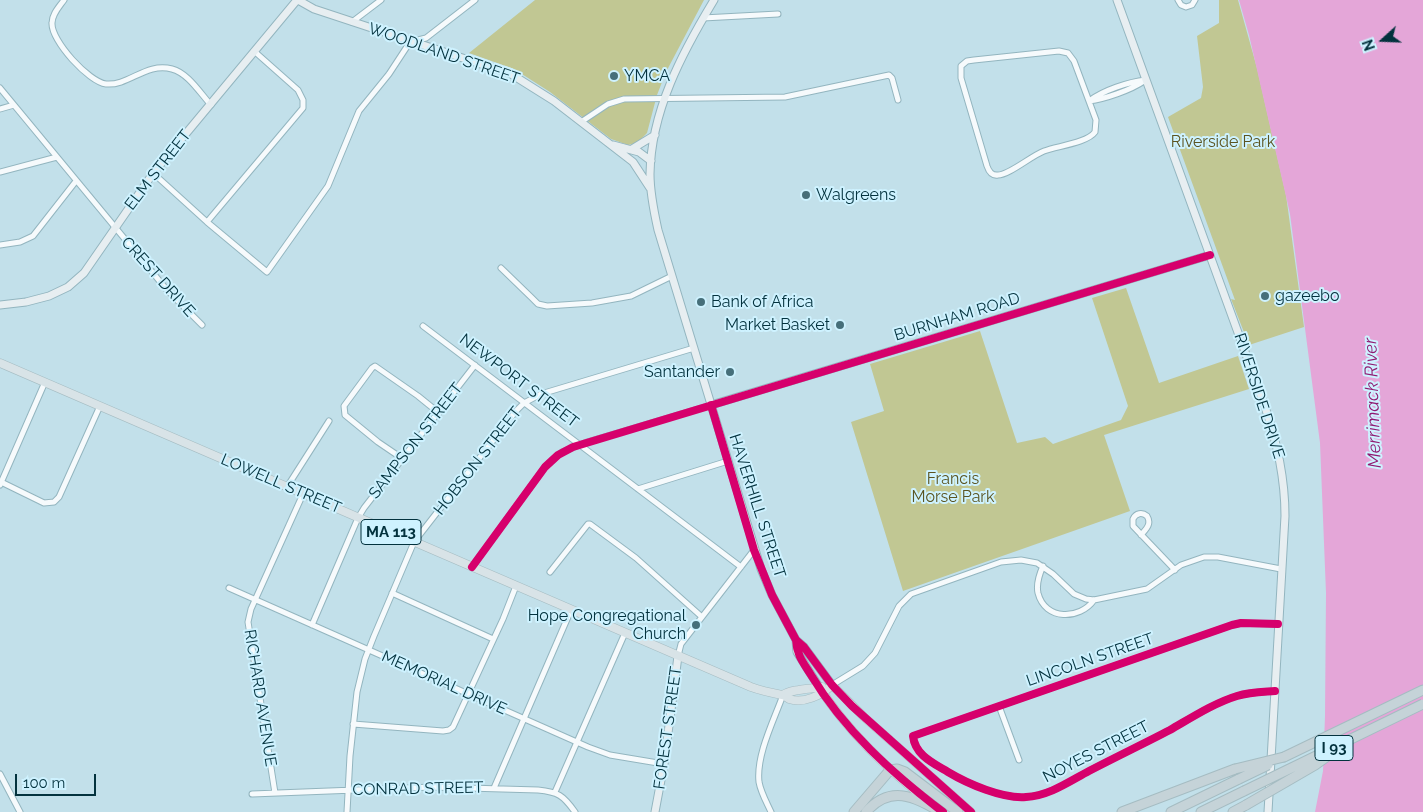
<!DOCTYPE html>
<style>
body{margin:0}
#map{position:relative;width:1423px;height:812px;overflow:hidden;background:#c2e0ea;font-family:Raleway,sans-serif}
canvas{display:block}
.north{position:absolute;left:1358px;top:15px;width:50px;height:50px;-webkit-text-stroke:4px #cef2ff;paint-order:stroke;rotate:250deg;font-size:14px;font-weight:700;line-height:20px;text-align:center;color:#03323e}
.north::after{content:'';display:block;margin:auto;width:18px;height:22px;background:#03323e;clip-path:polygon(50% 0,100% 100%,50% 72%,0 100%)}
.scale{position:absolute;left:15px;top:774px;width:81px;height:22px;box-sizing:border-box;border:2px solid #03323e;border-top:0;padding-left:6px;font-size:15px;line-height:18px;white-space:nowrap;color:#03323e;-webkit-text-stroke:4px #cef2ff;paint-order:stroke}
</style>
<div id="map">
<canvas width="1423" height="812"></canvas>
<div class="north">N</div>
<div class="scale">100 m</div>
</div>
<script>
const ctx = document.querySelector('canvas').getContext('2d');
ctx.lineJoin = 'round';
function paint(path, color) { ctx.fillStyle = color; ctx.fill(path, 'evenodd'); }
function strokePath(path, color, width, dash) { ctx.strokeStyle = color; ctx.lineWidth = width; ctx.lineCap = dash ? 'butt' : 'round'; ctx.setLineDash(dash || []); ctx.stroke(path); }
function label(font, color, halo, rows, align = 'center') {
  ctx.font = font + ' Raleway,sans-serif'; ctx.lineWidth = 4; ctx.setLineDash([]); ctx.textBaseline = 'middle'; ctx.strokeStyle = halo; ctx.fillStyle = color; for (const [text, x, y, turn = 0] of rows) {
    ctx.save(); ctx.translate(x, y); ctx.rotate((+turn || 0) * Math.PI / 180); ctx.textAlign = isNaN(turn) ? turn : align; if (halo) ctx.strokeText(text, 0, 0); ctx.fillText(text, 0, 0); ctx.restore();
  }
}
const green = new Path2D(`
 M535,0H704L666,72L657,95L647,133L637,143L628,145L611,139L550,92L514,69L469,53Z
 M1219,0H1238L1257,68L1286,195L1304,327L1249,345L1231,299L1235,300L1168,117L1201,98L1203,87L1197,36L1219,23Z
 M1126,288L1159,383L1238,356L1249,389L1104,435L1130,511L903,591L851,422L884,411L870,364L980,331L1017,443L1045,437L1053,444L1121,420L1128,406L1092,298Z`);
const water = new Path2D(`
 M1239,0H1423V812H1315L1323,771L1325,716L1326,593L1320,443L1290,214L1249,35Z`);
const street = new Path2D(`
 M64,0C59,7 52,14 52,23C51,41 89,82 106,84C129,86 146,62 172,69C188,73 200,93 211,105
 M1178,0L1181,5L1186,7L1192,5L1195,0
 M703,18L778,14
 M352,22L381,0
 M1059,51L1068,53L1074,61L1096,120L1095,132C1087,143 1057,146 1044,151C1031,156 1009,175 998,175C992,176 989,172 987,166L961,78V66L967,61L974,60Z
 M0,88L167,290L202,325
 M1089,101C1104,90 1128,82 1146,80
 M1089,101C1105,99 1131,90 1144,81
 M0,109L14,105
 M581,122L608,104L624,99L785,97L889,75L892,78L898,100
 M0,172L57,157
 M153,173L207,222L267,272L328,186L359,111L389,74L410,42L426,38L475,0
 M207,222L303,108V100L298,90L254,51
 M0,245L20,242L33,236L76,181
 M501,268L532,298L538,304L547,306L592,303L631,296L672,276
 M423,326L741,567
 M403,459L378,442L345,415L344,406L372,368L375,366L418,396L439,413
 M1,482L44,503L54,502L59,497L100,406
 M0,485L45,382
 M287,487L329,421
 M638,489L728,461
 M1141,535C1146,529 1152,524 1147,516C1142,512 1136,513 1133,519V526L1175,570
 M1043,566C1039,575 1036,584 1038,593C1045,621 1080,620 1094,600
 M472,567L545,467L562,452L587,442L711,405
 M550,572L588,524H590L636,558L702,617
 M229,588L588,747L610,755L664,764
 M392,593L493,639
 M312,625L358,518L364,508L475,365
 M678,656L681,644L754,550
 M832,685L863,666L875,653L899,606L911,594L1001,562L1021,560L1037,563L1053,574L1074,594L1086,599L1094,600L1147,589L1181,565L1204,557H1218L1281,569
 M1275,691C1262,692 1250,692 1237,696C1214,703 1191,718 1170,730C1143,744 1116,757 1089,771C1070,781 1049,796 1026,797C1003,799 968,784 948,772C933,763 915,755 913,736L1232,625L1241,623L1278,624
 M999,706L1019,760
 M353,724L443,731L449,730L453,727L503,619L516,586
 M0,774L20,812
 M494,788L571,610
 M555,792L625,633
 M275,793L248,622L251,609L303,494
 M252,794L432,787L538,790C558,792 563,795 575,812
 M347,812L350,756L357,692L365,659L374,636L414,542L516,411L524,403L541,394L694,348
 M771,812C767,803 761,793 759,782C756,755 774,720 783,695`);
const secondary = new Path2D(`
 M298,0L314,9L511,74L554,101L633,162L650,188
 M714,0C682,53 651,111 650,174C650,193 654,212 658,230L761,569L772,595L796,640L804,647L832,685
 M1117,0L1264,404C1277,441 1285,477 1285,516L1268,812
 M613,145L639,152L651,161
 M632,149L655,135
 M0,305L26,302L49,296L68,287L84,273L154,172L297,0
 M711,405L1210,255
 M796,640L797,652L819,687
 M655,812L664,764L678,656`);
const primary = new Path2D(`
 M0,363L751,687C762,691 772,693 782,695C789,697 783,696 789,699C804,704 822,695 832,685
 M832,685L864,717L971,812
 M819,687C849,733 889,771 932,804
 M783,695C791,689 811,689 822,687`);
const highway = new Path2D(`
 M1284,757L1423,690
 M854,812L890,770L897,769L905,772L958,812
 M866,812C891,784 914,797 941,812
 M1122,812L1235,769
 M1171,812L1239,779
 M1201,812L1244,791
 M1233,812L1246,805`);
const highwayBridge = new Path2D(`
 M1235,769L1284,757
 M1239,779L1268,765
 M1244,791L1423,704
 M1246,805L1315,765L1329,755`);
const cycleway = new Path2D(`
 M711,405L754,550L772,595L796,640L804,647L832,685L852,706L971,812
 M472,567L545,467L558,455L573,447L1210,255
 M796,640C797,656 803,662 811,675C844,730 892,773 943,812
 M1275,691C1262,692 1250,692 1237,696C1214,703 1191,718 1170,730C1143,744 1116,757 1089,771C1070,781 1049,796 1026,797C1003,799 968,784 948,772C933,763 915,755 913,736L1232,625L1241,623L1278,624`);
const markers = [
 [614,76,5,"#466f7a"],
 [806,195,5,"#466f7a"],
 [1265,296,5,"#466f7a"],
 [701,302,5,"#466f7a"],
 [840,325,5,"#466f7a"],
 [730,372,5,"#466f7a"],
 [696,625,5,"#466f7a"]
];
const shields = [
 [391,532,60],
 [1334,748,38]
];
const shieldNames = [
 ["MA 113",391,532],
 ["I 93",1334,748]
];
const streetNames = [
 ["WOODLAND STREET",444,54,19],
 ["ELM STREET",158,170,-52],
 ["CREST DRIVE",158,277,48],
 ["BURNHAM ROAD",957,317,-17],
 ["NEWPORT STREET",519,381,37],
 ["RIVERSIDE DRIVE",1259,396,72],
 ["SAMPSON STREET",416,441,-52],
 ["HOBSON STREET",478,461,-52],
 ["LOWELL STREET",281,484,23],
 ["HAVERHILL STREET",757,506,72],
 ["LINCOLN STREET",1090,660,-19],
 ["MEMORIAL DRIVE",444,683,24],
 ["RICHARD AVENUE",260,698,81],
 ["FOREST STREET",668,728,-82],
 ["NOYES STREET",1096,752,-27],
 ["CONRAD STREET",418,789,-1]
];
const poiNames = [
 ["YMCA",624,76],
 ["Walgreens",816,195],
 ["gazeebo",1275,296],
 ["Bank of Africa",711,302],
 ["Market Basket",830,325,"right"],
 ["Santander",720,372,"right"],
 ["Hope Congregational",686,616,"right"],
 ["Church",686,634,"right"]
];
const parkNames = [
 ["Riverside Park",1223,142],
 ["Francis",953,479],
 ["Morse Park",953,497]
];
const waterNames = [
 ["Merrimack River",1373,403,-92]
];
paint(green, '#c1c793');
paint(water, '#e4a6d8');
strokePath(street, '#93b5bf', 7);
strokePath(secondary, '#93b5bf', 9);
strokePath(primary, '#a5bcc2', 9);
strokePath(highway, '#a5bcc2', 11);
strokePath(street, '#f6fafc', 5);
strokePath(secondary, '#e7eef1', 7);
strokePath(primary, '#d8e3e7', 8);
strokePath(highway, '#c5d3d8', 9);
strokePath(highwayBridge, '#a5bcc2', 11, []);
strokePath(highwayBridge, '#c5d3d8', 9);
strokePath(cycleway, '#d6006c', 8);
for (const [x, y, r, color] of markers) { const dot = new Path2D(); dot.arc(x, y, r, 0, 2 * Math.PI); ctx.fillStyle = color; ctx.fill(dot); strokePath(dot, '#cef2ff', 2); }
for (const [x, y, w] of shields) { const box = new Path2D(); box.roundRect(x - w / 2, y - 12.5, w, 25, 4); ctx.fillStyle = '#cef2ff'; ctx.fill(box); strokePath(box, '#03323e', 1); }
label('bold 15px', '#03323e', null, shieldNames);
label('16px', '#03323e', '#cef2ff', streetNames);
label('16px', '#03323e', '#cef2ff', poiNames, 'left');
label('16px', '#5b5421', '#cef2ff', parkNames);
label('italic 18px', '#901a72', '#cef2ff', waterNames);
</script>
